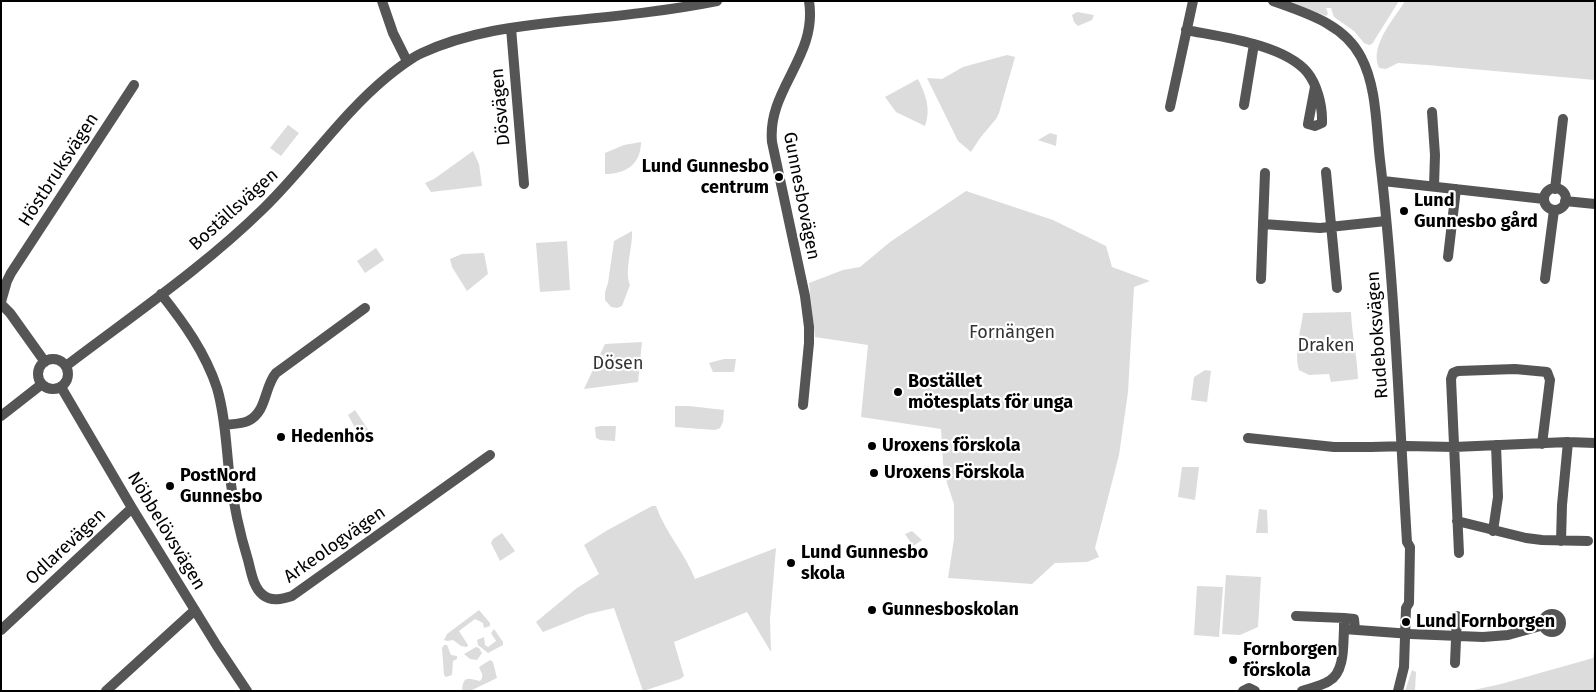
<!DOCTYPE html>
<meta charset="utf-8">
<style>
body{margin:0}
#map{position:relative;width:1596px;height:692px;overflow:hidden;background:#fff;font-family:"Fira Sans",sans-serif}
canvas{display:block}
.frame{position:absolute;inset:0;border:2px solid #000;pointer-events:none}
</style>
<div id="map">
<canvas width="1596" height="692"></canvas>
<div class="frame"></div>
</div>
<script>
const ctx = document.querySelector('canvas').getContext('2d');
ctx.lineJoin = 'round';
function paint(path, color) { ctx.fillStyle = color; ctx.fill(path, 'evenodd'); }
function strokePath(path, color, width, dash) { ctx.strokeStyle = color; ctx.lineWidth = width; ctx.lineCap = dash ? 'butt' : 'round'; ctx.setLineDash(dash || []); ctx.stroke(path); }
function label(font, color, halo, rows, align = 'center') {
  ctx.font = font + ' "Fira Sans",sans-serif'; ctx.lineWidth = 4.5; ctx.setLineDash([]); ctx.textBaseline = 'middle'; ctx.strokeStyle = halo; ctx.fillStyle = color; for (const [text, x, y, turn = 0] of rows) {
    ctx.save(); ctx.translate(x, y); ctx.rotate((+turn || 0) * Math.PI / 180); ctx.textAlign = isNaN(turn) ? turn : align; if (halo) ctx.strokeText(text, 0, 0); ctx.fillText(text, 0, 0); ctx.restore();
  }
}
const green = new Path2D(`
 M1288,1H1399L1372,44L1369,45L1364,43L1354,31L1334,17L1331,8H1326L1328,14L1326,16Z
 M1405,1H1595V80L1427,65L1398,63L1386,69L1379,68C1369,46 1394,19 1405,1Z
 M1077,12L1094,15L1092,20L1078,26L1074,22L1072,15Z
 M1007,55L1015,57L999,113L996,119L980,138L971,152L958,141L927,78L942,79L963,67Z
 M918,79C926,95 931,109 925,126L896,112L885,97Z
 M288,125L299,133L281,156L270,148Z
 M1050,133L1057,135L1056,146L1038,140Z
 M641,142C641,164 626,174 605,174V153L624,145Z
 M473,151L479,164L482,186L431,192L425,183L434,179Z
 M966,191L1053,220L1106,246L1112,267L1150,281L1134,287L1128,392L1119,455L1095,548L1099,557L1087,562L1055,563L1032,584L948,578L954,539V504L947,483L943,463L941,429L861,417L868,345L815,337L809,283L843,270L860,267L890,242Z
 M632,231C633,247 624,271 630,285L622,306L617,308L611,307L605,300V292L608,283L614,241Z
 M567,241L570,290L540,292L536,243Z
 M376,248L384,260L365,273L357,261Z
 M484,253L488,274L467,291L452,267L450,259L462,254Z
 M1351,312C1352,335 1357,356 1358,379L1331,382L1329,374L1309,375L1299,370C1294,353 1301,330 1303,313Z
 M642,342L638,382L584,389L605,344Z
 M724,359H736L734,372H713L709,363Z
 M1205,370L1211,371L1207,402L1191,400L1194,377Z
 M675,406H689L724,410L723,422L720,428L715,430L675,427Z
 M355,410L371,434L362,440C356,432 353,423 348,415Z
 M601,426H616L615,441L600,440L596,438L595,427Z
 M1182,467H1199L1195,500L1178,497Z
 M652,506H656C665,532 685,553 695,579L776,548L770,619L771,652L747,612L674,642L684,676L680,679L643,691L614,608L588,614L543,632L536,622L577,588L599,574L584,545L606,531Z
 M1259,509L1267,510L1268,533H1256Z
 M912,531L922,540L913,546L905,534Z
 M502,533L515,551L500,561L491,543L493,539Z
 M1226,575L1261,577L1258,627L1240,635L1222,634Z
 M1197,586L1223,587L1219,637L1194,635Z
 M479,610L490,623V626L484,628L483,623L475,619L459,631L468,645L467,647L461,646L453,640L447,641L444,640L447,634Z
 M494,629L503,642V645L488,653L478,645L477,640L484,637L485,645L488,647L496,641L491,633Z
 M444,645H447L451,655L457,656V659L453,661L452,675L446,677L444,675L442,648Z
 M1595,645V691H1469L1501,684L1593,658Z
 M476,647L479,648L482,653L477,660L470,659L464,654Z
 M490,660L493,662L497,678L470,691H462C463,674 469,679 480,681C485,675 481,673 479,667Z
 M1412,670L1416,672L1415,691H1405Z`);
const minor = new Path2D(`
 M382,1L393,33L407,61
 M1273,1C1306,13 1344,24 1361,57C1377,87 1376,127 1380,160C1395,287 1399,415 1407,542L1410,547L1409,603L1406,608L1404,667L1398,691
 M511,28L524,184
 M1186,30C1221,37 1283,44 1307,72C1317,84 1322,105 1322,119V123L1315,126L1308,124L1315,87
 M1244,105L1254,44
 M1170,107L1193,1
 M1432,112L1435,155L1434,186
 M1326,172L1337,288
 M1265,173L1263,224L1320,228L1386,221
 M1383,181L1544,199
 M1544 199a11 11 0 1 1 22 0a11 11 0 1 1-22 0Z
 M1555,189L1563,119
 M1565,201L1595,204
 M1448,257L1456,189
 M1261,279L1263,224
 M1545,279L1554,210
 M161,294C184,323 205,352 217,388C225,415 226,444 229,471C233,501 239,531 248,560C251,571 253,587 263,595C272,602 282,599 292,596L490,455
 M1,302L7,281L11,273L134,85
 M1,304L10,313L45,362
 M38 374a15 15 0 1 1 30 0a15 15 0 1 1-30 0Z
 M66,366C133,315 204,267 264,208C307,166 341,115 387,77C398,68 409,59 422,53C467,32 518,26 566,21C617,16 667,11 717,1
 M61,387L132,508L217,646L247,691
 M803,405L809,343V327L805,296L772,142C767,89 818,57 809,1
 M1,416L42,384
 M224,425C232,424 241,424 248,421C267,412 264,387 276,373L365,308
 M1248,438L1334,447H1371L1407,446L1454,447L1568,442L1595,443
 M1457,521L1526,538L1542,540L1588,541
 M1493,531L1498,497L1496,445
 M1561,541L1562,505L1568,442
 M1459,553L1451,379L1453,373L1458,371L1515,369L1547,372L1550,380L1542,444
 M1543 623a9 9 0 1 1 18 0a9 9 0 1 1-18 0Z
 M1296,616L1344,618
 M1355,629L1354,619L1344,618V629L1411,634L1483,637L1508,635L1544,625
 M1,630L132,508
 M1455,663L1457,616
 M106,691L195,610
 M1243,691L1249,688L1255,691
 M1302,691C1311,688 1321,686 1329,681C1345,672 1343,645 1344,629`);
const markers = [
 [779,177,5,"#000"],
 [1404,211,5,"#000"],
 [898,392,5,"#000"],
 [281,437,5,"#000"],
 [872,446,5,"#000"],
 [874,473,5,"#000"],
 [170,486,5,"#000"],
 [791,563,5,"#000"],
 [872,610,5,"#000"],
 [1406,622,5,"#000"],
 [1233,660,5,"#000"]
];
const streetNames = [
 ["Dösvägen",501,107,-95],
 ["Höstbruksvägen",59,170,-57],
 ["Gunnesbovägen",801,196,79],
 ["Boställsvägen",234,210,-42],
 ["Rudeboksvägen",1378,335,-94],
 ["Nöbbelövsvägen",166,531,59],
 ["Arkeologvägen",335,545,-35],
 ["Odlarevägen",66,547,-43]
];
const poiNames = [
 ["Lund Gunnesbo",769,167,"right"],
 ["centrum",769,188,"right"],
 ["Lund",1414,201],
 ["Gunnesbo gård",1414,222],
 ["Bostället",908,382],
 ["mötesplats för unga",908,403],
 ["Hedenhös",291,437],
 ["Uroxens förskola",882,446],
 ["Uroxens Förskola",884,473],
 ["PostNord",180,476],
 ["Gunnesbo",180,497],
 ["Lund Gunnesbo",801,553],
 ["skola",801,574],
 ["Gunnesboskolan",882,610],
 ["Lund Fornborgen",1416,622],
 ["Fornborgen",1243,650],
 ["förskola",1243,671]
];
const parkNames = [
 ["Fornängen",1012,333],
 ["Draken",1326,346],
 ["Dösen",618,364]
];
paint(green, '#dcdcdc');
strokePath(minor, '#555', 10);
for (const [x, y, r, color] of markers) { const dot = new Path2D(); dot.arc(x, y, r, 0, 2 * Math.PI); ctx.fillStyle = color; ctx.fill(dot); strokePath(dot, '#fff', 2); }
label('18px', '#000', '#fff', streetNames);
label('bold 18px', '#000', '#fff', poiNames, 'left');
label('18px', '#333', '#fff', parkNames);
</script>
